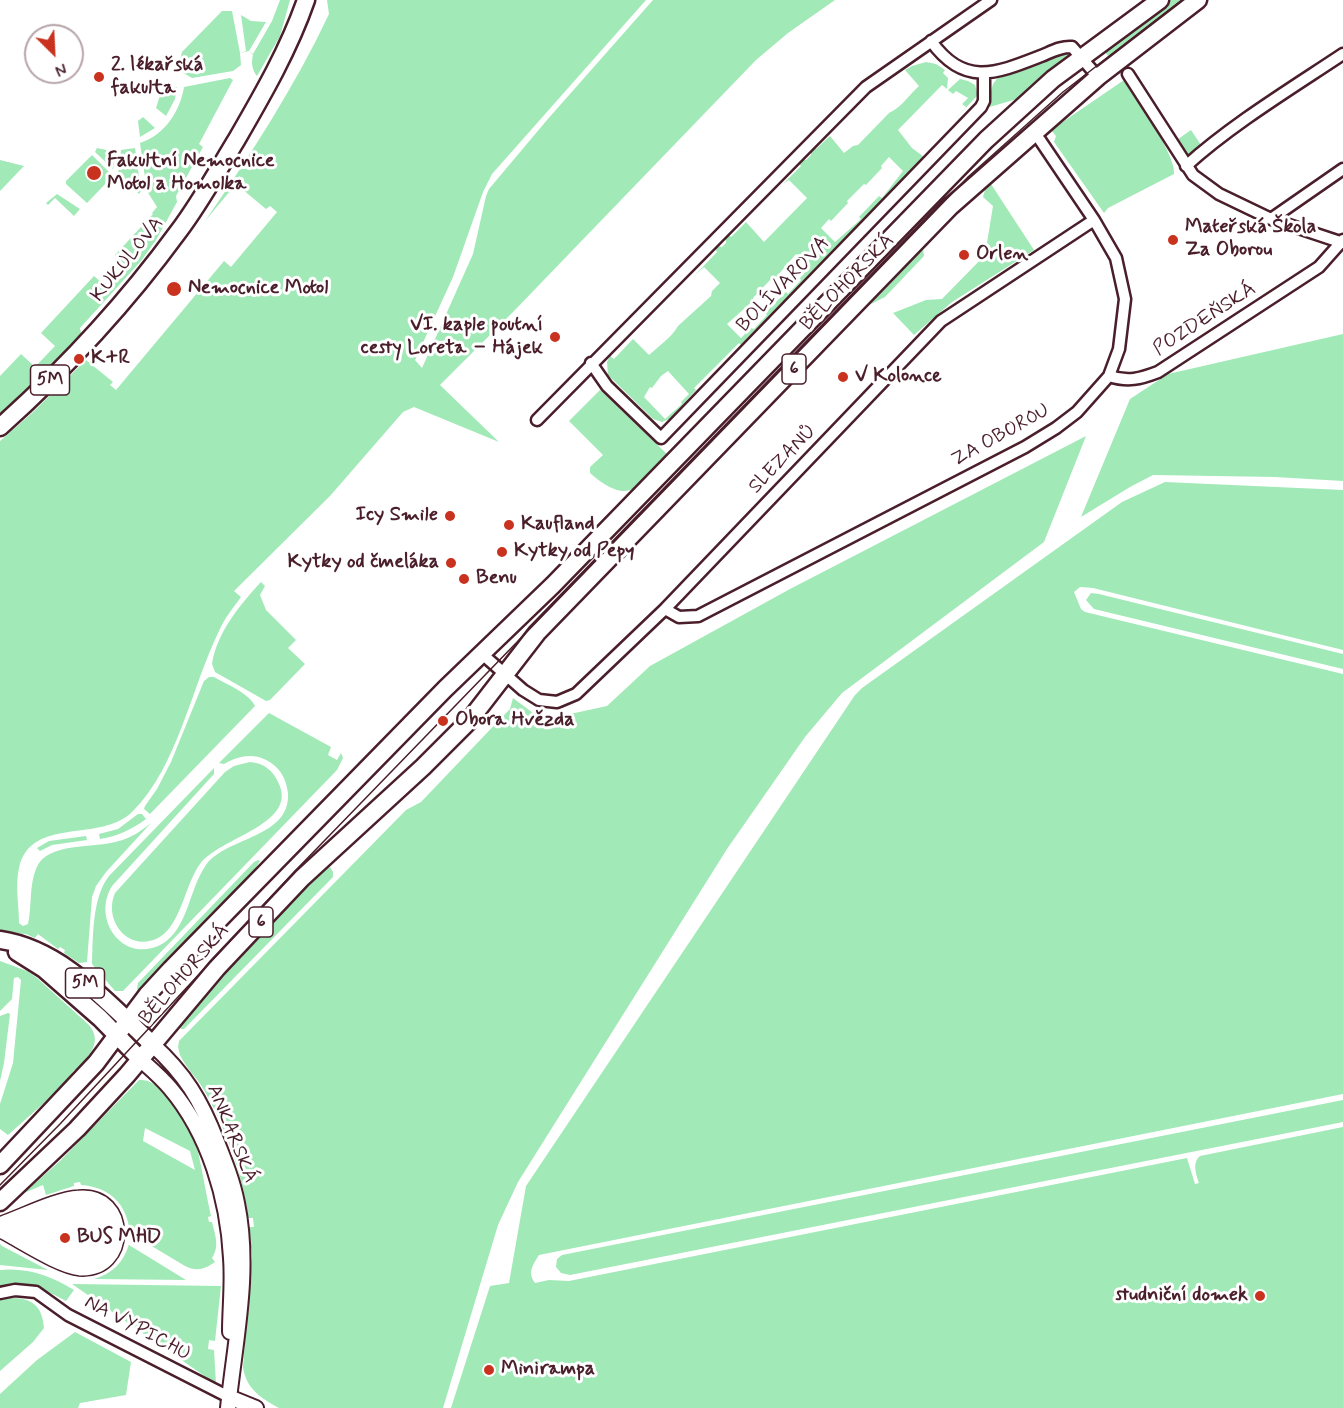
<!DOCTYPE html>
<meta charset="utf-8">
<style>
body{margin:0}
#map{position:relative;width:1343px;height:1408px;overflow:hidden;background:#fff;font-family:Mynerve,sans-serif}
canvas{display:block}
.north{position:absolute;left:24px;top:24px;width:60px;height:60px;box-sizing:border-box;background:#fff;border:2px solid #b7a5aa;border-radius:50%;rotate:156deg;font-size:16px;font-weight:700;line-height:24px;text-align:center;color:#4a1f2b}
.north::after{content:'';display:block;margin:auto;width:21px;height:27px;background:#c8321e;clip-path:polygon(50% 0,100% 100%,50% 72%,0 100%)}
</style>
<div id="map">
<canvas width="1343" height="1408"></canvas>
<div class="north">N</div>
</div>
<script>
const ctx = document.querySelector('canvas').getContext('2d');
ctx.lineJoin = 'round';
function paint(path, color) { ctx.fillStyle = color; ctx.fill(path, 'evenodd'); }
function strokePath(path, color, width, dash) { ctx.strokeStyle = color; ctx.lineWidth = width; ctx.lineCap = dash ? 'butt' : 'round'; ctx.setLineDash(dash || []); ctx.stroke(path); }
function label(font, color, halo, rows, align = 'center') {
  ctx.font = font + ' Mynerve,sans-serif'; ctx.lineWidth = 6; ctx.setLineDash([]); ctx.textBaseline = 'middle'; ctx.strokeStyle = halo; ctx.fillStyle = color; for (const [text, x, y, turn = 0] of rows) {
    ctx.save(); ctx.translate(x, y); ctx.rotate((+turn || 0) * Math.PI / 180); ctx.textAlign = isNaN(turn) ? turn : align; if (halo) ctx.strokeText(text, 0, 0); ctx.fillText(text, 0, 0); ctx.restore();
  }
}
const green = new Path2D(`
 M280,0H290L280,36L257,76C252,70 251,62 253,55L249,51L240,53L241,65L233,71L192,78L182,72L179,63L182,52L222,11H232L240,53L246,51L241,15L251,21L266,22L249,51L253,54L272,21Z
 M327,0H646L492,174L483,192L453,277L415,360L422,368L473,254L486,196L489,189L547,120L653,0H835L788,33L756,60L513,312L440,385L499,442L414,407L403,412L330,496L234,591L241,597C233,608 224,619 219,631C191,688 178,766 133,811C101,844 31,815 19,868C15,885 19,905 19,923L23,926L28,924C32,906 29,886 36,869C46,841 95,849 119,841C131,838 141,831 151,823L106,872L96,886L92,897L87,962L79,963L64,953L65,950L60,947L58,949L38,934L35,938L26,934L0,932V441L32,413L86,360L113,382L110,385L116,390L224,261L231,267L277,212L270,206L266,209L236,184L205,221C251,154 294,88 329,14Z
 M1171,0H1185L1109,57L1104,51Z
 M1062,53L1068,55L1017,99L986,108L993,84L999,76Z
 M926,62L936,64L945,70L943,73L948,78L947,89L942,85L898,130L912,148L924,157L741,345L739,343L694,388L696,390L671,418L662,422L653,419L608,375L607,362L610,356L614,359L633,339L649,355C660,345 671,338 678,326L711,296L712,291L720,283L704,267L694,276L717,252L713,245L722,247L726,243L725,232L731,237L746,222L764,242L807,198L789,180L783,184L801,166L796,160H806L811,155V144L816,149L830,136L844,153L853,146L858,145L889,113C902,107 908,96 919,86L905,70L912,66ZM889,157L903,171L882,198L879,196L859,217L861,219L835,242L821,228L829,219L831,221L848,203L847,201L864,184L866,185L882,168L881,166ZM796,254L810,267L800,278L801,280L788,294L786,292L765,313L767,315L754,329L751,328L741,338L727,324L754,300L753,298L770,280L772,282ZM668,371L689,394L681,402L682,404L665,419L644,397L650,387L652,388L661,376Z
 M230,78L233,80L199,144L203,147L176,196L177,202L156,240L141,261L80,328L81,333L78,339L0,415V376L21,354L35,367L55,346L41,333L94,276L109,289L128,268L115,255L153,214L152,213L157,207L147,191L140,143C165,135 180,111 184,87Z
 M960,79L968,81L975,85L978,95L952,122L966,107L962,104L968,98L956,91L953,94L948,90Z
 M1124,80C1135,98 1177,156 1174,174L1108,208L1104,213L1054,142L1056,136L1051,130Z
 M177,87L175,99L166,116L156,108L162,89Z
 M143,117L155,128L140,137L138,121Z
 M1191,130L1203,148L1188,158L1174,142Z
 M97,148L116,152L113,169L95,152Z
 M135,148L141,191L139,194L118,173L121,150Z
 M92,155L111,174V178L87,203L66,184V181Z
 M0,160L24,166L0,191Z
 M991,184L1034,250L952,302L914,335L893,313L926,300L942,299L985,255L993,206L983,197L985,190Z
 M57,194L80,209L74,216L55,198L48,205L46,203Z
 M923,249L924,256L885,297L869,305Z
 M1343,334V481L1275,477L1153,475L1130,487L1081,517L1130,399L1168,374Z
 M600,390L669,456C639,486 630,508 590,473V467L603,455L569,421Z
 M1086,436L1044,542L842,693L805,737L727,849L518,1182L498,1225L443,1408H279C261,1398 246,1389 243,1367L252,1256L249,1227H254L253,1218H248C244,1177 224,1125 204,1090C197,1078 186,1068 180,1055L178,1047L179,1041L406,810L421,802L504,715L510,709L513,698L533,713L561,716L607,706L650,666L790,589Z
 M1165,482L1343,490V650L1093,588L1080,587L1074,592L1081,609L1085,612L1343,674V1094L539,1255C533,1265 527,1272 535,1283L549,1280L569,1281L1187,1158L1195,1184L1199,1183C1196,1174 1192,1163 1200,1156L1343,1127V1408H451L490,1286L509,1283L526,1186L855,695L862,688L1122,502Z
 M261,582L265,586L260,595L266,610L296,640L288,648L305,664L270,700L266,701L215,672L212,664C217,632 240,605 261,582Z
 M1091,593L1099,594L1343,654V669L1094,609L1086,600Z
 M209,677H214C226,684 249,693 255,706L150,814L144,809L145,806L157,789L171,762L204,681Z
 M269,713L331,747L328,755L337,760L341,753L343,758L337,770L123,991H115L92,964C93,938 92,897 109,876L214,768V774L112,886C91,920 124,965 162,944C188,929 189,889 206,865C226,837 290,838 288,794C287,783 283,773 275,766C259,752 241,754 224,764L219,763Z
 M250,762C263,763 273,770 278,782C300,824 220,837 200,864C185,884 181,926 158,938C128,953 103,920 115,893L225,772L234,766Z
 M138,814H142L146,819C131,830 118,836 100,839L99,834L118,829Z
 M86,836L87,840L52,845L40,851L37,848L49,841Z
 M258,860L260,861L248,880L141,993L137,989L138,983L254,862Z
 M330,867L333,872V877L184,1029H181L176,1025L298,890Z
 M0,961L27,971L37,978L89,1025C103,1042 89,1056 77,1070H74L69,1078L45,1102L8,1135L0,1129V1104L13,1063L21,980L18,977L14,978L12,999L0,1011Z
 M8,1013L10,1014L4,1063L0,1081V1016Z
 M139,1080C165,1077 192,1130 198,1152C203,1173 206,1195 211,1216L208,1217L209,1222H212C215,1235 220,1246 212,1258L215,1262C205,1269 197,1272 185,1266L130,1233C127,1204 110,1187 81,1185L80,1182L74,1183V1186L46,1195L43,1185L24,1193L60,1161ZM145,1128L190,1151L195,1170L143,1141Z
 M1343,1100V1122L570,1275L561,1273L556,1267L557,1259L562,1255Z
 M0,1244L2,1246L48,1270L0,1265Z
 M129,1244V1245L186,1280L94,1279C112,1274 124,1262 129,1244Z
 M0,1270C27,1267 52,1276 74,1290L66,1301C43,1288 27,1281 0,1286Z
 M72,1284L221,1286L215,1341L209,1340L208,1349L214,1350L216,1384Z
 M10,1298C32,1298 42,1305 44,1328L33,1342L0,1371V1300Z
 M75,1332L131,1362L126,1395L80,1403L78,1408H0V1394L37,1360Z`);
const street = new Path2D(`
 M931,41C964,87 995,74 1041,56C1051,52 1061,46 1072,47L1098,77
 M1128,74L1193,175L1219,194L1271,219L1343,243
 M1186,166C1231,125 1292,88 1343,54
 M1271,219L1343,169
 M591,363L607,386L661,438L981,107L984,101V73
 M1109,376C1128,382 1140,379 1158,372L1319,267L1343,240
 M537,420L866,87L991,0
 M665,609L679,617L698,616L1025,447L1056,428L1077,412L1109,376L1119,349L1125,299L1116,258L1094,220L1040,140
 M481,653L523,690L539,700L557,702L576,694L665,609L941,321L1094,220
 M0,1293L15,1290L36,1292L68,1315L229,1397`);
const secondary = new Path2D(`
 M152,1044C185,1074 201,1100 217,1142C225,1162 233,1182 237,1203C251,1271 235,1340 228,1408
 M140,1059C150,1068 161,1077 170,1088C209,1134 228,1199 231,1258C233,1283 230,1308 230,1332
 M229,1397L256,1408`);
const primary = new Path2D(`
 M0,427C66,368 126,303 178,232C200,203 218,170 237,139C263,94 289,49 306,0
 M0,940C62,949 108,1003 152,1044
 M17,952L44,969L100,1018L140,1059
 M0,1165L96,1063L147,995L171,969L445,689L553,585L986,140L1053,79L1160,0
 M0,1202L77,1129L127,1075L217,968L302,878L423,767L469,721L537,633L951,206L1098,77L1198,0`);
const tram = new Path2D(`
 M0,1185L60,1124L295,871L968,177L1063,92L1182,0
 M0,1216C22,1208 56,1191 78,1190C140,1185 140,1280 79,1276C57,1274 21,1250 0,1239`);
const markers = [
 [99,77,6,"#c8321e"],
 [94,173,8,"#c8321e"],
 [1173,240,6,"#c8321e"],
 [964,255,6,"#c8321e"],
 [174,289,8,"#c8321e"],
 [555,337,6,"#c8321e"],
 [79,359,6,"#c8321e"],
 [843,377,6,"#c8321e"],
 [450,516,6,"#c8321e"],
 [509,525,6,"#c8321e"],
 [502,552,6,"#c8321e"],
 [451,563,6,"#c8321e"],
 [464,579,6,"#c8321e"],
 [443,721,6,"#c8321e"],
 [65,1238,6,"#c8321e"],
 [1260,1296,6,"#c8321e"],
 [489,1370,6,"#c8321e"]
];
const shields = [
 [794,369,24],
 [50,380,39],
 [261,922,24],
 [85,983,39]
];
const shieldNames = [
 ["6",794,369],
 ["5M",50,380],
 ["6",261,922],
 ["5M",85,983]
];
const poiNames = [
 ["2. lékařská",111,66],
 ["fakulta",111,89],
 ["Fakultní Nemocnice",107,162],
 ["Motol a Homolka",107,185],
 ["Mateřská Škola",1185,228],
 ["Za Oborou",1185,251],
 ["Orlen",976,255],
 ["Nemocnice Motol",188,289],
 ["VI. kaple poutní",543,326,"right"],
 ["cesty Loreta – Hájek",543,349,"right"],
 ["K+R",91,359],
 ["V Kolonce",855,377],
 ["Icy Smile",438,516,"right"],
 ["Kaufland",521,525],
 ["Kytky od Pepy",514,552],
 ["Kytky od čmeláka",439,563,"right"],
 ["Benu",476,579],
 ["Obora Hvězda",455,721],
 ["BUS MHD",77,1238],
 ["studniční domek",1248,1296,"right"],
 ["Minirampa",501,1370]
];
const streetNames = [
 ["KUKULOVA",128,260,-51],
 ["BĚLOHORSKÁ",848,283,-46],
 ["BOLÍVAROVA",784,285,-46],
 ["POZDEŇSKÁ",1205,320,-33],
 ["ZA OBOROU",1001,436,-29],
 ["SLEZANŮ",783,460,-46],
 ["BĚLOHORSKÁ",185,975,-49],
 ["ANKARSKÁ",231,1134,68],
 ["NA VYPICHU",137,1329,28]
];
paint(green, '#a1e9b7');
strokePath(street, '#4a1f2b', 15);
strokePath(secondary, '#4a1f2b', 18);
strokePath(primary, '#4a1f2b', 21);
strokePath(street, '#fff', 10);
strokePath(secondary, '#fff', 14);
strokePath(primary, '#fff', 16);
strokePath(tram, '#4a1f2b', 1.5);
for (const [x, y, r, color] of markers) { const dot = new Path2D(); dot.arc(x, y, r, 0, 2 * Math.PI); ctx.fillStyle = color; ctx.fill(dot); strokePath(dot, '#fff', 2); }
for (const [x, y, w] of shields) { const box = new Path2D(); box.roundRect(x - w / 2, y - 15, w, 30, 4.5); ctx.fillStyle = '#fff'; ctx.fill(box); strokePath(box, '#4a1f2b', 1.5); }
label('bold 18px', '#4a1f2b', null, shieldNames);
label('bold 20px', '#4a1f2b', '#fff', poiNames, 'left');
label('20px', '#4a1f2b', '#fff', streetNames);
</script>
